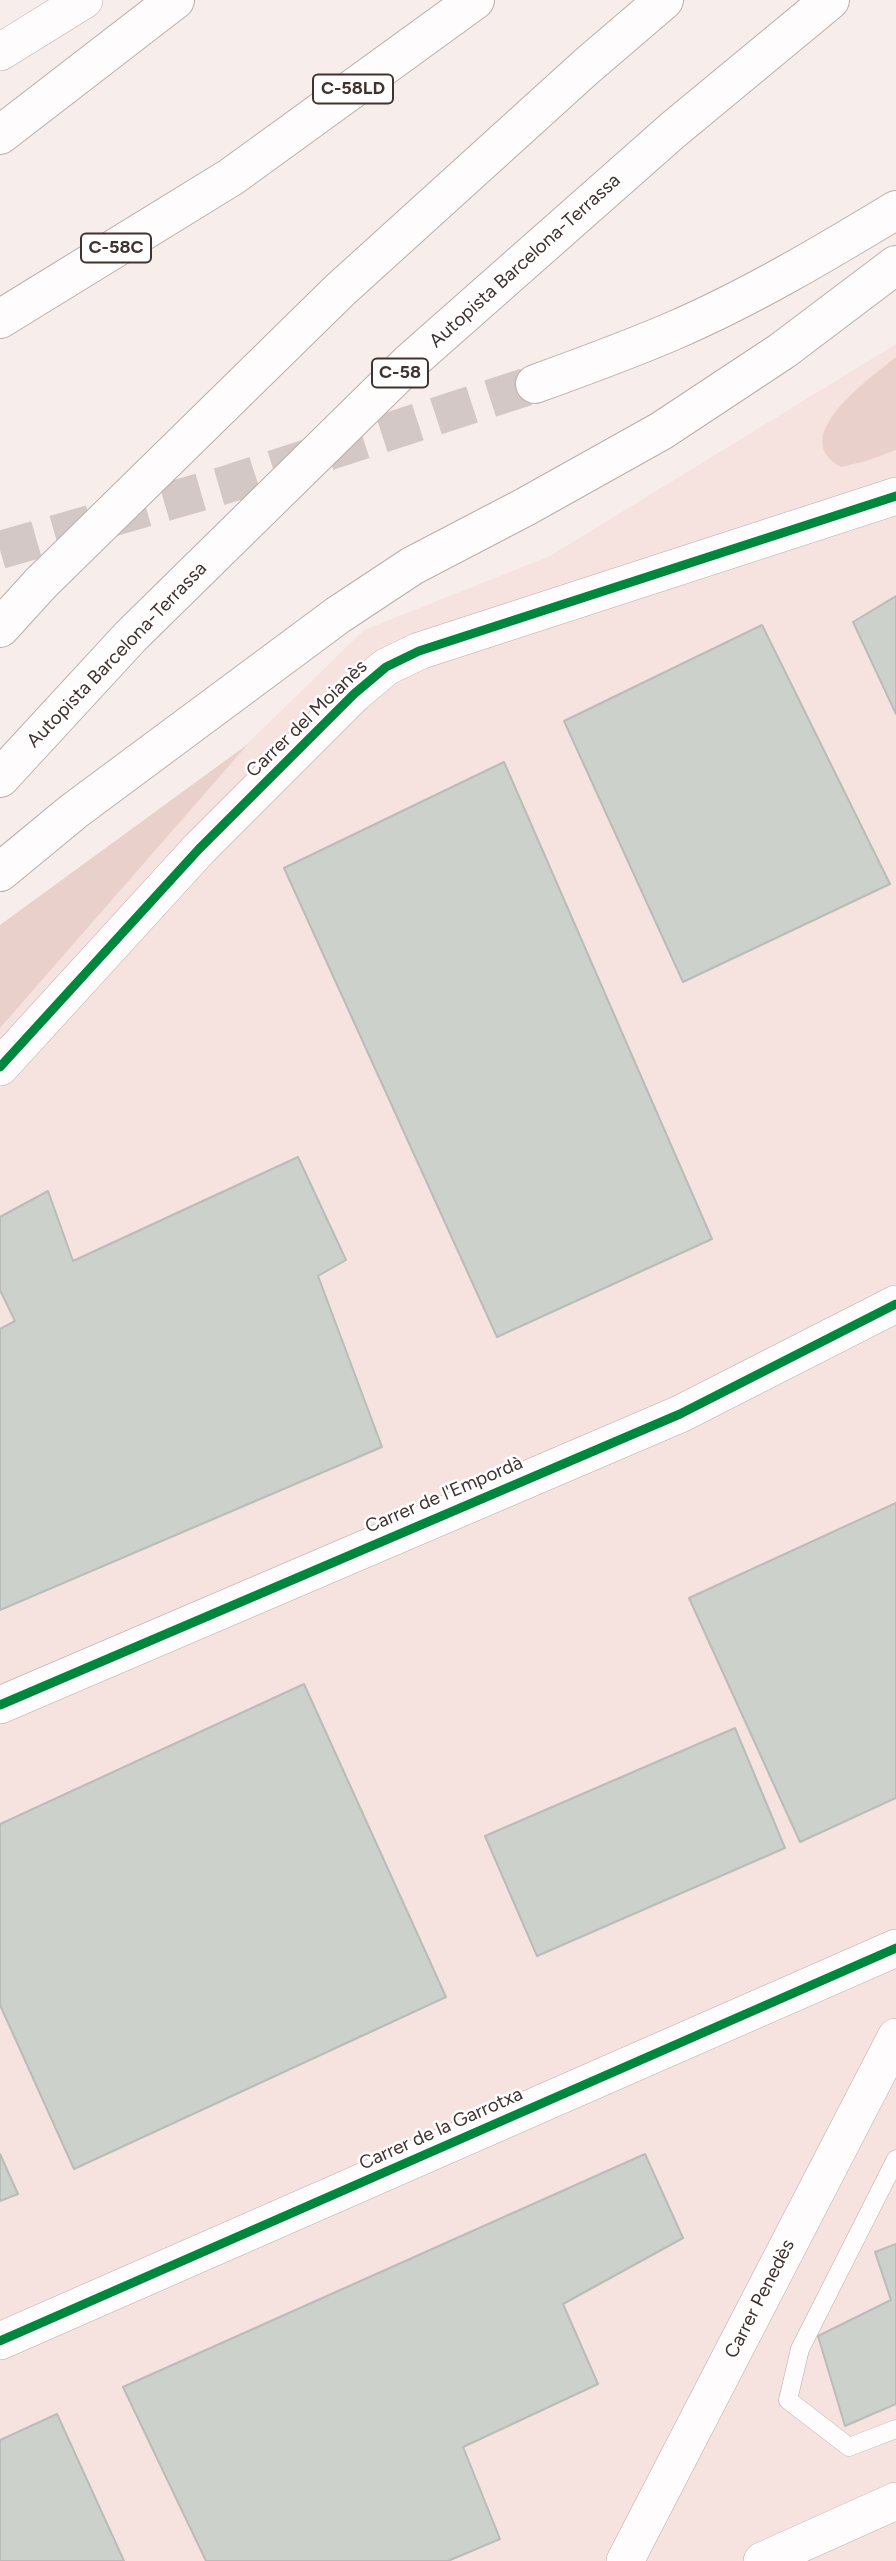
<!DOCTYPE html>
<meta charset="utf-8">
<style>
body{margin:0}
canvas{display:block;background:#f7eeec}
</style>
<canvas width="896" height="2561"></canvas>
<script>
const ctx = document.querySelector('canvas').getContext('2d');
ctx.lineJoin = 'round';
function paint(path, color) { ctx.fillStyle = color; ctx.fill(path, 'evenodd'); }
function strokePath(path, color, width, dash) { ctx.strokeStyle = color; ctx.lineWidth = width; ctx.lineCap = dash ? 'butt' : 'round'; ctx.setLineDash(dash || []); ctx.stroke(path); }
function label(font, color, halo, rows, align = 'center') {
  ctx.font = font + ' Figtree,sans-serif'; ctx.lineWidth = 5; ctx.setLineDash([]); ctx.textBaseline = 'middle'; ctx.strokeStyle = halo; ctx.fillStyle = color; for (const [text, x, y, turn = 0] of rows) {
    ctx.save(); ctx.translate(x, y); ctx.rotate((+turn || 0) * Math.PI / 180); ctx.textAlign = isNaN(turn) ? turn : align; if (halo) ctx.strokeText(text, 0, 0); ctx.fillText(text, 0, 0); ctx.restore();
  }
}
const built = new Path2D(`
 M896,344V2561H0V999L138,850L364,630L550,556Z`);
const green = new Path2D(`
 M896,357V450L866,461L841,467C785,437 871,378 896,357Z
 M248,744L0,1028V925Z`);
const building = new Path2D(`
 M896,596V714L853,622Z
 M762,625L890,884L683,982L564,721Z
 M504,762L712,1239L497,1337L284,868Z
 M298,1157L346,1260L318,1276L382,1447L0,1610V1329L15,1321L0,1290V1217L48,1191L73,1261Z
 M896,1503V1798L800,1842L689,1598Z
 M304,1684L446,1997L74,2169L0,2005V1824Z
 M735,1728L785,1848L537,1956L485,1836Z
 M0,2154L18,2194L0,2201Z
 M645,2154L683,2238L563,2304L598,2384L463,2447L500,2539L448,2561H206L123,2387Z
 M896,2244V2404L845,2426L818,2336L891,2300L875,2252Z
 M57,2414L124,2561H0V2440Z`);
const highwayTunnel = new Path2D(`
 M0,550L225,485L535,384`);
const lane = new Path2D(`
 M896,2159L800,2349L788,2400L849,2447L896,2429`);
const street = new Path2D(`
 M0,52L84,0
 M0,1067L199,849L354,694L386,667L419,651L896,496
 M0,1705L680,1414L896,1304
 M0,2341L896,1948
 M625,2561L896,2037
 M762,2561L896,2501`);
const highway = new Path2D(`
 M0,135L175,0
 M0,319L231,177L475,0
 M535,384C582,367 629,350 675,330C751,297 825,253 896,210
 M0,628L41,583L340,290L587,66L664,0
 M0,778L131,636L409,363L673,130L830,0
 M0,872L74,811L338,615L412,566L525,507L661,431L782,351L896,265`);
const cycleway = new Path2D(`
 M0,1067L199,849L354,694L386,667L419,651L896,496
 M0,1705L680,1414L896,1304
 M0,2341L896,1948`);
const shields = [
 [353,89,80],
 [116,248,70],
 [400,373,56]
];
const shieldNames = [
 ["C-58LD",353,89],
 ["C-58C",116,248],
 ["C-58",400,373]
];
const streetNames = [
 ["Autopista Barcelona-Terrassa",525,261,-42],
 ["Autopista Barcelona-Terrassa",117,655,-46],
 ["Carrer del Moianès",307,719,-44],
 ["Carrer de l'Empordà",444,1495,-23],
 ["Carrer de la Garrotxa",441,2129,-24],
 ["Carrer Penedès",760,2299,-63]
];
paint(built, '#f6e2df');
paint(green, '#ead0ca');
paint(building, '#ccd1cc');
strokePath(building, '#b9bcb8', 2);
strokePath(highwayTunnel, '#d3c8c6', 38, [38, 19]);
strokePath(lane, '#b9aeac', 19);
strokePath(street, '#b9aeac', 38);
strokePath(highway, '#b9aeac', 40);
strokePath(lane, '#fefcfc', 18);
strokePath(street, '#fefcfc', 37);
strokePath(highway, '#fefcfc', 38);
strokePath(cycleway, '#00873e', 9);
for (const [x, y, w] of shields) { const box = new Path2D(); box.roundRect(x - w / 2, y - 14.5, w, 29, 5); ctx.fillStyle = '#fff'; ctx.fill(box); strokePath(box, '#41322f', 2); }
label('bold 18px', '#41322f', null, shieldNames);
label('19px', '#41322f', '#fff', streetNames);
</script>
